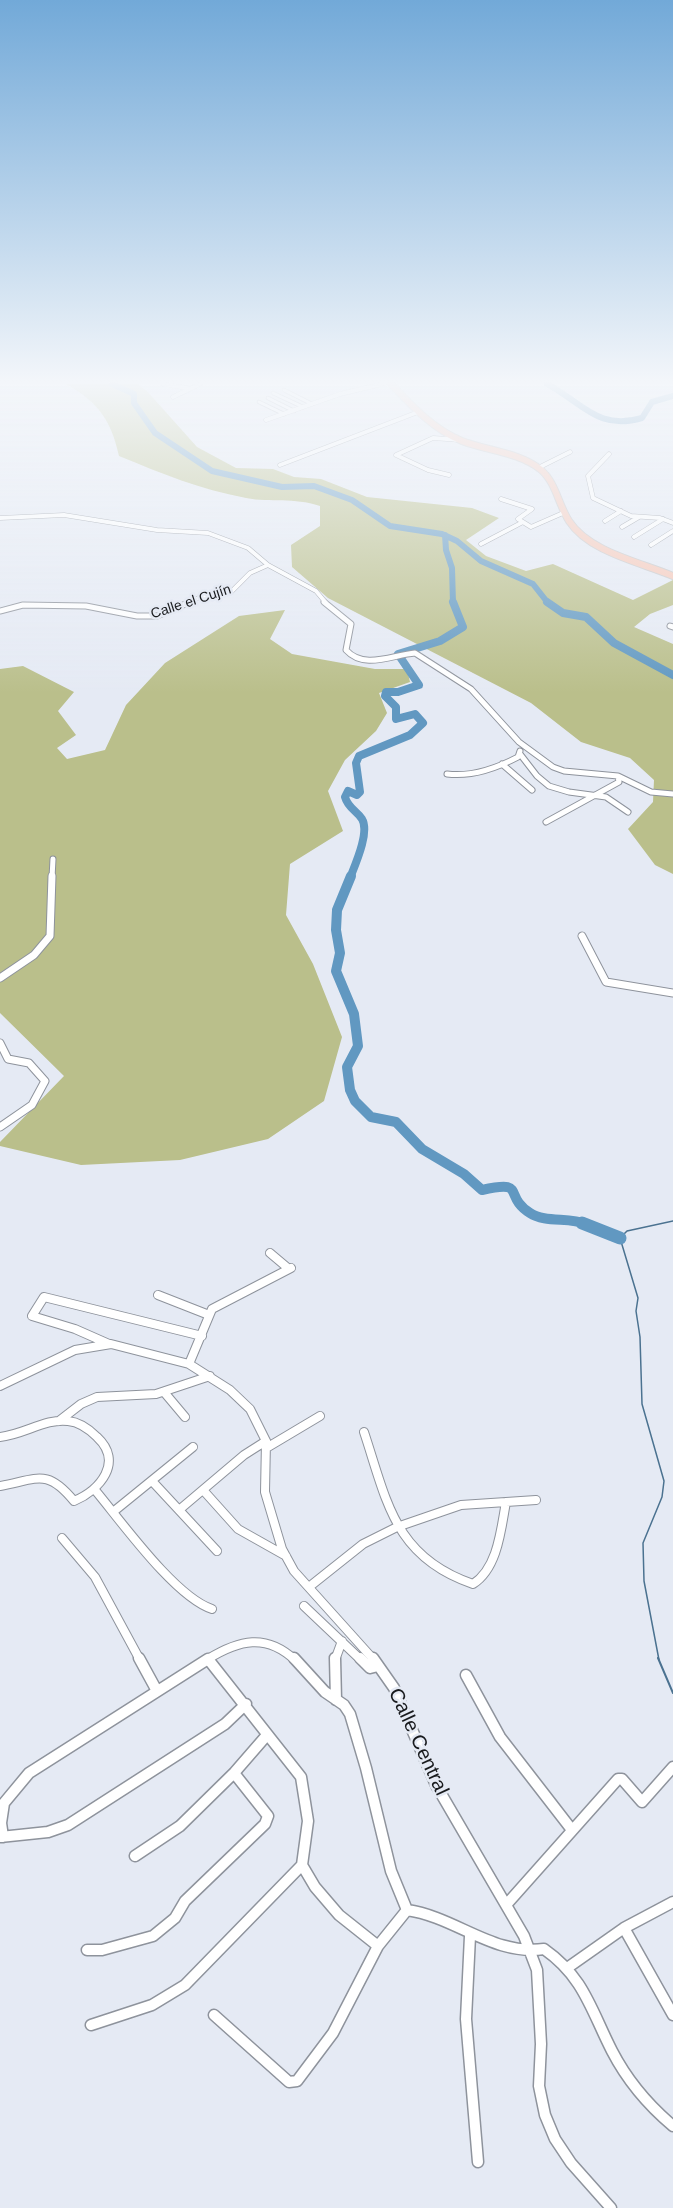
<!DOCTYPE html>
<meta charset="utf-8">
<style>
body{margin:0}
canvas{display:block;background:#e5eaf4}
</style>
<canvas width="673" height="2208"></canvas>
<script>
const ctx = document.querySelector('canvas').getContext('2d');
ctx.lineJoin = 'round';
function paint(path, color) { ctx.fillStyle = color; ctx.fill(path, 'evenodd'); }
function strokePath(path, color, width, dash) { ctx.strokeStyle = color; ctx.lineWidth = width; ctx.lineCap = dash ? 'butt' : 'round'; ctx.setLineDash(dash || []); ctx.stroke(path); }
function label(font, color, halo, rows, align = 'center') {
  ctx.font = font + ' Arial,sans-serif'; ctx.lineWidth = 5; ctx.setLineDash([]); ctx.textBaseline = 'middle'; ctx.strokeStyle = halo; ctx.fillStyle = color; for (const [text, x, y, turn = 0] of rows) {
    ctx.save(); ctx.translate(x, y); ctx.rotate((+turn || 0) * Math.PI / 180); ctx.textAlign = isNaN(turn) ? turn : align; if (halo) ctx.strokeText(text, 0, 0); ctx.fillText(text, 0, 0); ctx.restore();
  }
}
const green = new Path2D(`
 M66,384H138L147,391L197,447L236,468L273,469L294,477L321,479L367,497L472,508L499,518L466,540L486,556L526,571L553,564L633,600L673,580V605L650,614L634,627L673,644V874L655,865L628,829L653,802L654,780L630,758L581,742L531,703L328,598L292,567L291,545L320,526V506C293,497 272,503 246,498C199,489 163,474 119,456C111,420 99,403 66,384Z
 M285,610L270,639L292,654L375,669H407L410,682L379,693L387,713L376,731L345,760L328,791L343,831L290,864L286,915L313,964L342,1037L324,1101L268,1139L180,1160L81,1165L0,1146V1142L64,1076L0,1013V669L23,666L74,692L58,711L76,735L57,748L67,759L105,750L126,705L165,663L239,616Z`);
const streamFar1 = new Path2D(`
 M659,1660L644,1581L643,1543L662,1497L664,1481L642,1404L640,1337L636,1311L638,1298L620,1238L627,1231L673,1221`);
const stream = new Path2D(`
 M658,1658L673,1693`);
const riverFar3 = new Path2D(`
 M112,384L134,394V403L155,433L212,471L282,487L314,486L352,500L390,526L442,534L457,541L481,561L533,584L548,603
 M547,384C583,403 598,431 642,418L652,402L673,396
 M445,535L446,550L452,568L453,603`);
const riverFar2 = new Path2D(`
 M547,602L563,613L586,617L614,643L673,675
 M350,878C355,865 370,832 362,819C356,810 348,808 345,797L348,791L357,795L360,792L356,763L359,756L410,735L423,723L415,714L396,719V707L385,696L386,692H398L419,685L398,654L440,641L463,627L453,602`);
const riverFar1 = new Path2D(`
 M351,876L337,910L336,930L340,953L336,971L354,1014L358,1046L347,1067L350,1090L355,1101L371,1117L396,1122L422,1149L464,1174L482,1190C528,1180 502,1195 530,1213C545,1223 569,1217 586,1224`);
const river = new Path2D(`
 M582,1223L620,1238`);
const pedestrian = new Path2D(`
 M284,390L312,404
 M273,393L303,407
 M268,398L294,411
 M259,402L284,414`);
const minorFar4 = new Path2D(`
 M163,384L187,388
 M173,397L200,384
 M266,420L340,394L382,384
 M609,454L588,476L593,498L631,516L660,518L673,523
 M280,465L418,412
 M542,466L570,452
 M449,475L428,470L396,455L433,438L461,440
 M501,499L532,509L518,519L531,527L563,513
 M0,518L64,515L157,530L208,533L248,548L268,565L316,591L326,603
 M605,521L621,511
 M622,527L639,517
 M634,537L663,519
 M481,544L521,523
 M651,545L673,531
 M187,603L203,596L231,592L250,573L268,565`);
const minorFar3 = new Path2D(`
 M324,602L351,624L346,650C364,670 392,655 415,653L471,689L519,742L553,767L564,771L618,776L651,792L673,794
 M0,611L23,605L86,606L137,616H157L190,602
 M670,626L673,627
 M520,754L537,776L549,786L569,792L606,797L628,812
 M502,764L532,790
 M447,774C471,777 497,768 518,757L520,751
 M546,822L619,782L618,776
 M52,878L53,859`);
const minorFar2 = new Path2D(`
 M582,936L606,982L673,993
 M0,978L34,955L50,936L52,876
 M0,1043L8,1059L29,1063L45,1081L32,1105L0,1127`);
const minorFar1 = new Path2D(`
 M270,1253L289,1269
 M158,1295L209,1315
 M109,1344L75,1329L32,1316L44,1297L202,1336
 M189,1364L212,1309L291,1268
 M0,1386L75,1350L111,1344L189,1364L230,1390L250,1409L266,1441L265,1492L282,1549L294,1571L374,1660
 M164,1392L185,1417
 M59,1421L81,1404L97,1397L156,1394L210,1376
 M364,1432C387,1501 394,1557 473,1584C498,1568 501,1529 506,1502
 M0,1437C23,1435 46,1418 68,1421C79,1422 90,1430 97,1437C124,1462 100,1490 74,1501C47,1468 38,1479 0,1486
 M268,1447L320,1416
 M152,1481L217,1551
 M95,1490C121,1521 175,1597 212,1609
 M203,1490L238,1529L286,1556
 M179,1510L244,1455L266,1441
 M113,1512L193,1447
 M62,1538L95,1577L140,1660
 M309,1587L363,1544L397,1527L461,1505L536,1500
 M304,1606L361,1660
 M208,1659C239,1640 266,1633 295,1660
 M207,1660H209
 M335,1660L342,1641`);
const minor = new Path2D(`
 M139,1658L157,1691
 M294,1658L325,1692L344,1705L350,1714L366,1768L391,1871L407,1910
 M335,1658L336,1700
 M360,1658L370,1668L378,1666
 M373,1658L394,1688L436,1785L524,1936L537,1970L541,2044L539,2086L545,2115L555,2139L571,2163L611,2208
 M466,1675L500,1737L572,1830
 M0,1837L48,1832L68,1825L225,1724L246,1704
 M3,1837L1,1823L4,1803L29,1773L208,1659L301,1777L308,1821L302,1865L315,1887L339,1915L378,1946
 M135,1856L180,1826L234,1773L267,1735
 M506,1905L618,1779H622L642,1802L673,1767
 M624,1928L673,2015
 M470,1936L466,2019L478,2162
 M87,1950H102L153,1936L175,1918L185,1901L265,1824L268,1816L234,1773
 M570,1966L624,1928L673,1902
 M214,2015L289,2082L297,2081L333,2033L378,1946L407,1910C456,1917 493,1956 544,1949C584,1977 591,2010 612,2051C627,2080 648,2105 673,2126
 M91,2025L152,2005L185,1985L302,1865`);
const primary = new Path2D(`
 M391,384C412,406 433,429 462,441C488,451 518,452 540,469C556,482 558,504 569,521C589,552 640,562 673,576`);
const farStreetnames = [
 ["Calle el Cujín",191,602,-18]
];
const nearStreetnames = [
 ["Calle Central",418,1742,65]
];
paint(green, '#babf8b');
strokePath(streamFar1, '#4b7290', 1.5);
strokePath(stream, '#4b7290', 2);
strokePath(riverFar3, '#6198c1', 6);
strokePath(riverFar2, '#6198c1', 8);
strokePath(riverFar1, '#6198c1', 10);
strokePath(river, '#6198c1', 13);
strokePath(pedestrian, '#8e939c', 4.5);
strokePath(minorFar4, '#8e939c', 5);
strokePath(minorFar3, '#8e939c', 7);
strokePath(minorFar2, '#8e939c', 9);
strokePath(minorFar1, '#8e939c', 10);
strokePath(minor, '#8e939c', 13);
strokePath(primary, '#c8c8c9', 8);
strokePath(pedestrian, '#fff', 3);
strokePath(minorFar4, '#fff', 4);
strokePath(minorFar3, '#fff', 5);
strokePath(minorFar2, '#fff', 7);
strokePath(minorFar1, '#fff', 8);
strokePath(minor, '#fff', 10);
strokePath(primary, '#f7c8b8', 6);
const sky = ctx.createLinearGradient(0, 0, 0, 693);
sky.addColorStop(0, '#72a9d8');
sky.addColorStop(0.55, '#f3f6fa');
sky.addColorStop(1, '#f3f6fa00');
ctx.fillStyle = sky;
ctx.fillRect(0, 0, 673, 693);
label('14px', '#181a1d', '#e5eaf4', farStreetnames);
label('20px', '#181a1d', '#e5eaf4', nearStreetnames);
</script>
